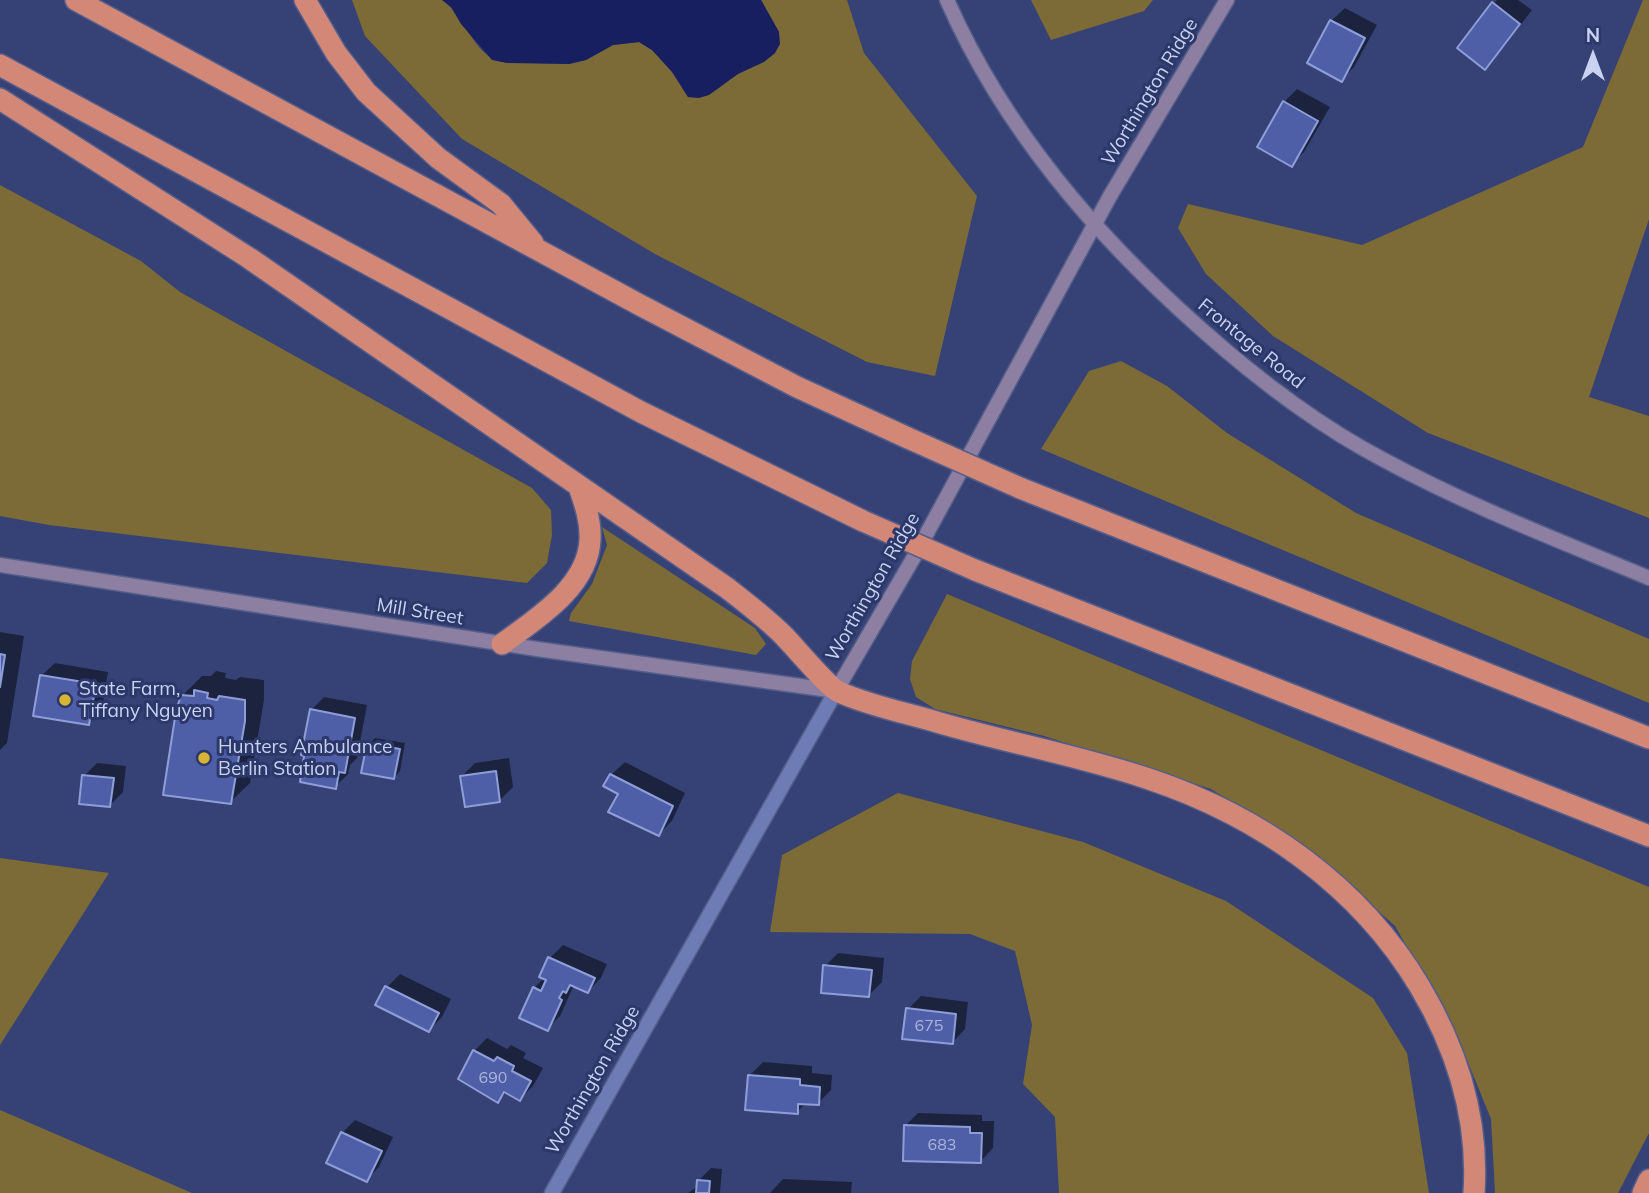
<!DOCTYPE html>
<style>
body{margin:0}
#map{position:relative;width:1649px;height:1193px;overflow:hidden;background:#364276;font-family:Mulish,sans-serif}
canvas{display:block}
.north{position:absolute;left:1558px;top:21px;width:70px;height:70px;-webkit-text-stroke:5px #2c376a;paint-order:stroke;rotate:0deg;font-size:19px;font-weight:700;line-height:28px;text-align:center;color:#c9d2f1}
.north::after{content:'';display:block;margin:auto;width:24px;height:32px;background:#c9d2f1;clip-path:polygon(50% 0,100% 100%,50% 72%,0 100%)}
</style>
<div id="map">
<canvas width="1649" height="1193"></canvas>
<div class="north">N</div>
</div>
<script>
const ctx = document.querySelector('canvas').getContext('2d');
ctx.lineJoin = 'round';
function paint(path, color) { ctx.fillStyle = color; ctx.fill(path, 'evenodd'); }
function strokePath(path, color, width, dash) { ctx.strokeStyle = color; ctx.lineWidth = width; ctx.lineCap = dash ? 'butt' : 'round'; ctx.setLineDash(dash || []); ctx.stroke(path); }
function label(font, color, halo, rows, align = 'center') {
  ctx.font = font + ' Mulish,sans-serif'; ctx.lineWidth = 6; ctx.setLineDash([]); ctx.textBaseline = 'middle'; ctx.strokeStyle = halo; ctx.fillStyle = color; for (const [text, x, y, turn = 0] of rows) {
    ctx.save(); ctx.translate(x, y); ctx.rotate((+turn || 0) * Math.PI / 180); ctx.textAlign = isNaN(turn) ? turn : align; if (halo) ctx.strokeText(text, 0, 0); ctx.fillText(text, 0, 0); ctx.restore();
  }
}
const green = new Path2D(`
 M352,0H442C466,16 472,55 502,62L569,64L586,60L613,45L639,42L652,50L673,72L688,97C713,100 722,82 741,72C753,65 765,62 775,53L779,32L761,0H847L864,53L977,196L935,376L867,362L655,254L462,139L365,36Z
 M1031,0H1153L1144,11L1051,40Z
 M1643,0H1649V219L1589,397L1649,416V518L1428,433L1273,336L1206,274L1178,228L1188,204L1362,245L1583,147Z
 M0,185L141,261L180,292L532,488L551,510L552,535L547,563L527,583L49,525L0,516Z
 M1121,361L1167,386L1227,433L1356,513L1649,639V703L1041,449L1089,371Z
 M602,527L755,628L766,644L756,655L569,621L571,613L592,584L607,545Z
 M947,594L1649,887V1133L1618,1193H1495L1491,1119L1456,1033L1395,926L1311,851L1211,789L1044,736L935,709L916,697L910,679L912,661Z
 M898,793L1083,842L1226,901L1373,998L1407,1053L1429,1193H1059L1055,1117L1023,1084L1032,1025L1015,951L970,934L770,932L782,855Z
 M0,858L109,873L0,1045Z
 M0,1110L192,1193H0Z`);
const water = new Path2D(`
 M442,0H761L779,32L780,44L775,53L764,62L738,74L709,95L699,98L688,97L672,72L652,50L639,42L613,45L586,60L569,64L507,63L492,60L461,24L451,7Z`);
const shadow = new Path2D(`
 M1497,0H1518L1532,10L1498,54L1485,67L1493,4Z
 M1345,8L1377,25L1354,67L1341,80L1331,21Z
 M1297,89L1330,107L1304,152L1291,165L1284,102Z
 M0,632L24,636L7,743L0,750Z
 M55,663L108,672L102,710L89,723L41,676Z
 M216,671L226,673L225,678L236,680L240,677L264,680V700L250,783L230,802L182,696L202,676H211Z
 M324,697L367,705L357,758L350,765L348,774L335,787L311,710Z
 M375,738L405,743L400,771L394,778L369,744Z
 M509,758L513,787L500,800L462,776L475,763Z
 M625,762L685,793L672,821L659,834L620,793L605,785L611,775Z
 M97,763L126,766L123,792L110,805L84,776Z
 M563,945L607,964L601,978L588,991L574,985L560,1016L547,1029L534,988L545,977L541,976L550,958Z
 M838,953L884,958L882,982L869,995L825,966Z
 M400,974L451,999L442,1017L429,1030L387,987Z
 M921,996L968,1002L965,1029L952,1043L908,1009Z
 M487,1038L507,1049L511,1045L526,1053L523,1058L543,1068L533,1086L520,1099L507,1092L498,1101L474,1051Z
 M763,1062L812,1066V1073L832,1075L831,1090L818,1103H806L797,1112L750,1075Z
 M918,1113L982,1115V1121H994L993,1148L980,1162L905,1126Z
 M355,1120L393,1137L379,1167L366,1180L342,1133Z
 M711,1168L722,1169L720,1193H688L698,1186V1181Z
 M783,1179L852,1182L851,1193H770Z`);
const building = new Path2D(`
 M1492,2L1520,24L1485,70L1457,48Z
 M1330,20L1365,38L1342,82L1307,63Z
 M1283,101L1318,121L1292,167L1257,147Z
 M0,654L5,655L0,687Z
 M40,675L96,684L89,725L33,716Z
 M194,690L208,693L207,698L217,700L219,696L245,700V721L231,804L163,795L176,711L181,695L194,696Z
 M310,709L355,718L345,773L339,772L336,789L300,782L304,756L301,755Z
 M367,743L400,749L394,779L361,773Z
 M496,771L500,802L465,807L460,776Z
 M610,774L673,806L659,836L608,812L618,794L603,786Z
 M82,775L114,778L110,807L79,804Z
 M548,957L595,978L588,993L570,985L566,993L563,991L559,998L562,1000L548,1031L519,1018L533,987L541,991L546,980L539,977Z
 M823,965L872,970L869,997L821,993Z
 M385,986L439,1013L429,1032L375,1005Z
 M906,1008L956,1014L953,1044L902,1039Z
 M473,1050L494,1061L497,1057L514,1066L512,1071L531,1081L520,1101L504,1092L498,1103L458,1079Z
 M748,1075L800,1079V1085L820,1087L819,1105L798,1104V1114L745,1110Z
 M904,1125L970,1127V1133H982L981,1163L903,1161Z
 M341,1132L382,1151L367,1182L326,1163Z
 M697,1180L710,1181L709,1193H696Z`);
const tertiary = new Path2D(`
 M552,1193L836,691`);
const secondary = new Path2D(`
 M947,0C1004,129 1095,235 1200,328C1256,378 1317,425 1384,460C1469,506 1560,541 1649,578
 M0,565L537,649L836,691L914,557L1110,196L1227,0`);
const motorway = new Path2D(`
 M76,0L640,305L797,387L908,438
 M305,0L336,53L366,92L438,158L501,204L533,243
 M0,65L641,412L863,521
 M0,99L249,258L727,588C746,603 766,618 784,636C794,646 829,688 839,692C870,706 907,713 940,723C1009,743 1081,756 1149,779C1260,816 1360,886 1420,987C1458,1051 1479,1118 1474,1193
 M1020,488L1649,738
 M975,570L1649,836
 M502,644C536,619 588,587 590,540C591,521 585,504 579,487
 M1643,1193L1649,1180`);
const motorwayBridge = new Path2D(`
 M908,438L1020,488
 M863,521L975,570`);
const markers = [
 [65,700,7,"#d8b434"],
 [204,758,7,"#d8b434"]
];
const numberNames = [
 ["675",929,1026],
 ["690",493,1078],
 ["683",942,1145]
];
const streetNames = [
 ["Worthington Ridge",1150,92,-59],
 ["Frontage Road",1251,344,39],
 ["Worthington Ridge",873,587,-60],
 ["Mill Street",420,612,9],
 ["Worthington Ridge",593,1080,-60]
];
const poiNames = [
 ["State Farm,",79,689],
 ["Tiffany Nguyen",79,711],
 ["Hunters Ambulance",218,747],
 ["Berlin Station",218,769]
];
paint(green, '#7c6b36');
paint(water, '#181f61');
paint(shadow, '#0007');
paint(building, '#4f5fa7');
strokePath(building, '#8e9ed9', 2);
strokePath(tertiary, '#555e8a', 17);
strokePath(secondary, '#555e8a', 17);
strokePath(motorway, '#555e8a', 24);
strokePath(tertiary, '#6d7cb5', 14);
strokePath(secondary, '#8c7fa2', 14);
strokePath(motorway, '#d38777', 21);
strokePath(motorwayBridge, '#555e8a', 24, []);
strokePath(motorwayBridge, '#d38777', 21);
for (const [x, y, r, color] of markers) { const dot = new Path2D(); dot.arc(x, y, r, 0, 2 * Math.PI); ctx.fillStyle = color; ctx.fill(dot); strokePath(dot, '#2c376a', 2.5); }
label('16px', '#aab5de', null, numberNames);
label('19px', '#c9d2f1', '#2c376a', streetNames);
label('19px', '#c9d2f1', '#2c376a', poiNames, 'left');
</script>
